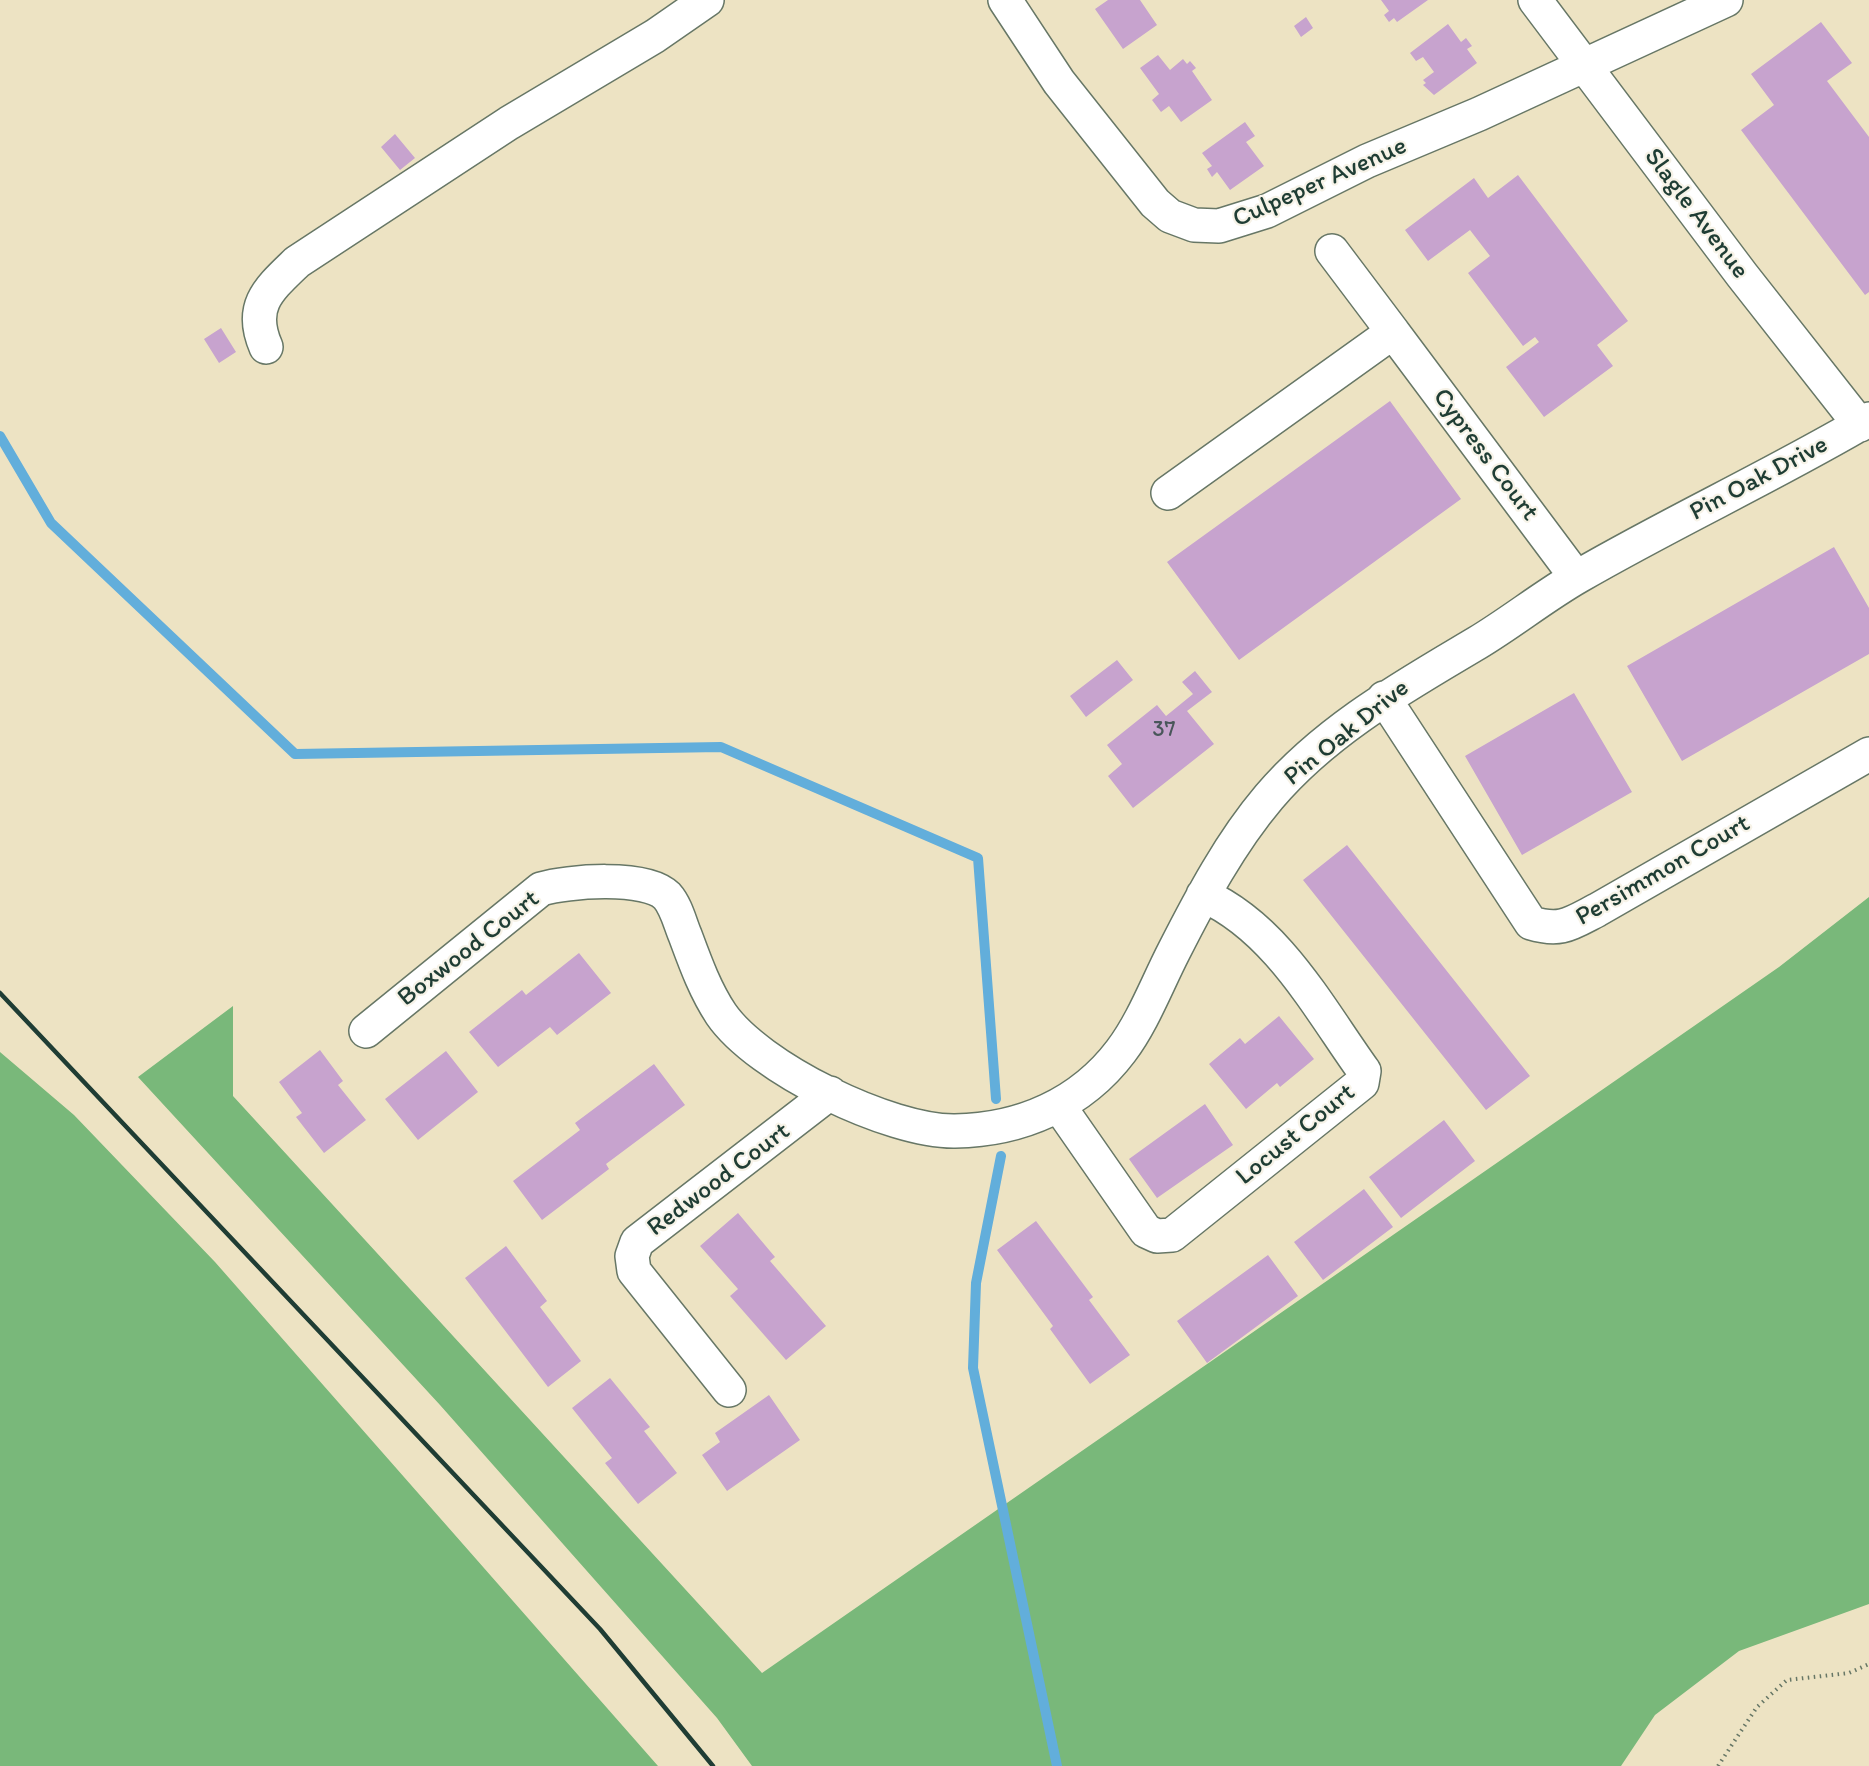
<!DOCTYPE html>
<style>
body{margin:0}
canvas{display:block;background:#ede3c3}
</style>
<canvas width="1869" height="1766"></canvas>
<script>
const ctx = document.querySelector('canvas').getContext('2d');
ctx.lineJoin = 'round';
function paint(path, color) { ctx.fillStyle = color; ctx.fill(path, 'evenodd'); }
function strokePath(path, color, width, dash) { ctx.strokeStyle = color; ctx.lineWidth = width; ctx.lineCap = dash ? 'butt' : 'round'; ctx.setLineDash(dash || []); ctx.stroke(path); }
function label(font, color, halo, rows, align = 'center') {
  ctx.font = font + ' Itim,sans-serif'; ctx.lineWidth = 4.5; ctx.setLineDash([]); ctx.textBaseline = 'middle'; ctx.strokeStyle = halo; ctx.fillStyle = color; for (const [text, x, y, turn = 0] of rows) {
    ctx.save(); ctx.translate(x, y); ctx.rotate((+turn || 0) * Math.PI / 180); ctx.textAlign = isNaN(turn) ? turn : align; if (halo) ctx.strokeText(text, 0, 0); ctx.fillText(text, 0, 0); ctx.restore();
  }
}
const forest = new Path2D(`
 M1869,897V1604L1739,1651L1655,1715L1621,1766H752L717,1718L440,1405L138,1077L233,1006V1096L762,1673L1779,967Z
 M0,1052L74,1115L215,1262L658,1766H0Z`);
const stream = new Path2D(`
 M0,436L51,523L295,754L721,747L978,858L996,1099
 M1001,1156L976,1283L973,1368L1057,1766`);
const building = new Path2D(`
 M1108,0H1140L1157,25L1123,49L1095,9Z
 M1381,0H1428L1397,22L1394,18L1389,22L1384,15L1389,11Z
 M1306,17L1313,28L1301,37L1294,26Z
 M1821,22L1852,63L1827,81L1869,137V292L1865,295L1741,130L1774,105L1751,74Z
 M1448,24L1461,42L1466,38L1472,46L1467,49L1477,63L1434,95L1423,85L1426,83L1423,80L1434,72L1423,57L1416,61L1410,53Z
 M1158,55L1170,70L1183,59L1187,64L1190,61L1196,68L1192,71L1212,100L1181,122L1169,106L1161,112L1152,100L1159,94L1140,68Z
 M1245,122L1255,136L1246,142L1264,166L1230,190L1217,172L1212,177L1207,169L1212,166L1202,153Z
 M395,134L415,158L400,170L381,147Z
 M1518,175L1628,321L1597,345L1613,366L1544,417L1506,367L1539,342L1535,337L1523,346L1468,273L1490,256L1470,230L1428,261L1405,230L1474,178L1488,198Z
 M221,328L236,352L219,363L204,339Z
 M1390,401L1461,499L1239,660L1167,562Z
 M1834,547L1869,608V654L1682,761L1627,666Z
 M1117,660L1133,680L1086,717L1070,696Z
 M1195,671L1212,692L1187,711L1214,744L1133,808L1108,776L1122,764L1107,745L1157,705L1166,716L1193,694L1182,682Z
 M1574,693L1632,792L1522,855L1465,756Z
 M1347,845L1530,1076L1486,1110L1303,880Z
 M579,953L611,993L557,1035L550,1027L498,1067L469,1032L522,990L526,995Z
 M1279,1016L1314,1059L1280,1087L1277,1083L1246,1109L1209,1064L1240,1038L1245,1044Z
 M320,1050L343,1081L338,1085L366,1120L324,1153L296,1117L302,1113L279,1082Z
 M446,1051L478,1092L418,1140L385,1099Z
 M654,1064L685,1105L606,1164L609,1169L542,1220L513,1181L580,1130L575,1123Z
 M1205,1104L1233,1145L1157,1198L1129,1159Z
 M1444,1120L1475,1161L1401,1218L1369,1177Z
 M1364,1189L1393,1227L1323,1280L1294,1242Z
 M738,1213L775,1257L770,1261L826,1326L786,1360L730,1296L738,1289L700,1246Z
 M1036,1221L1093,1297L1089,1300L1130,1355L1090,1384L1050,1329L1053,1326L997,1250Z
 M506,1246L547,1301L540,1307L581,1361L548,1387L465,1278Z
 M1268,1255L1298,1296L1207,1363L1177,1321Z
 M610,1378L650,1427L644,1431L677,1473L638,1504L605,1463L612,1458L572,1408Z
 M769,1395L800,1440L727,1491L702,1455L720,1442L715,1433Z`);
const path = new Path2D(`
 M1718,1766L1757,1707L1787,1680L1849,1673L1869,1664`);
const minor = new Path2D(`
 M1005,0L1059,82L1155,203L1170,216L1194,225L1219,226L1267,211L1367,161L1479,114L1726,0
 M1535,0L1742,275L1860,425
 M1332,251L1393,332
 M266,347C248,306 269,289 297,262L509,123L655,36L707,0
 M1168,493L1393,332L1576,577
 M1384,698L1531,923C1561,932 1570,924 1597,910L1869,754
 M366,1031L541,889C567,881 647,875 667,896C676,906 680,923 685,935C695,962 705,990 721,1014C758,1068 890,1132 955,1131C1021,1130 1081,1104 1121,1051C1143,1022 1157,984 1174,951C1201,898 1230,843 1269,797C1326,730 1403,687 1477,643C1512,622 1544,596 1579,576C1674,521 1774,475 1869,419
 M1059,1106L1146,1231L1157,1236L1172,1235L1362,1083L1364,1071C1318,1007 1277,928 1203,895
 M729,1390L634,1271L632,1256L637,1242L830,1093`);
const rail = new Path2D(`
 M0,993L600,1629L713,1766`);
const numberNames = [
 ["37",1164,730]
];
const streetNames = [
 ["Culpeper Avenue",1320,183,-24],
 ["Slagle Avenue",1696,214,53],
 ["Cypress Court",1485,455,53],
 ["Pin Oak Drive",1759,479,-28],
 ["Pin Oak Drive",1347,733,-39],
 ["Persimmon Court",1663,871,-30],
 ["Boxwood Court",469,949,-38],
 ["Locust Court",1296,1135,-39],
 ["Redwood Court",719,1180,-37]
];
paint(forest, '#79b87a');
strokePath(stream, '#62aedb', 10);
paint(building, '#c7a3ce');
strokePath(minor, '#677766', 36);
strokePath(path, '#677766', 4, [1.5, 4.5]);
strokePath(minor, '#fff', 33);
strokePath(rail, '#1f3d34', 4.5);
label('22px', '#49565a', null, numberNames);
label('26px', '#1f3d34', '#f7f3e8', streetNames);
</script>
